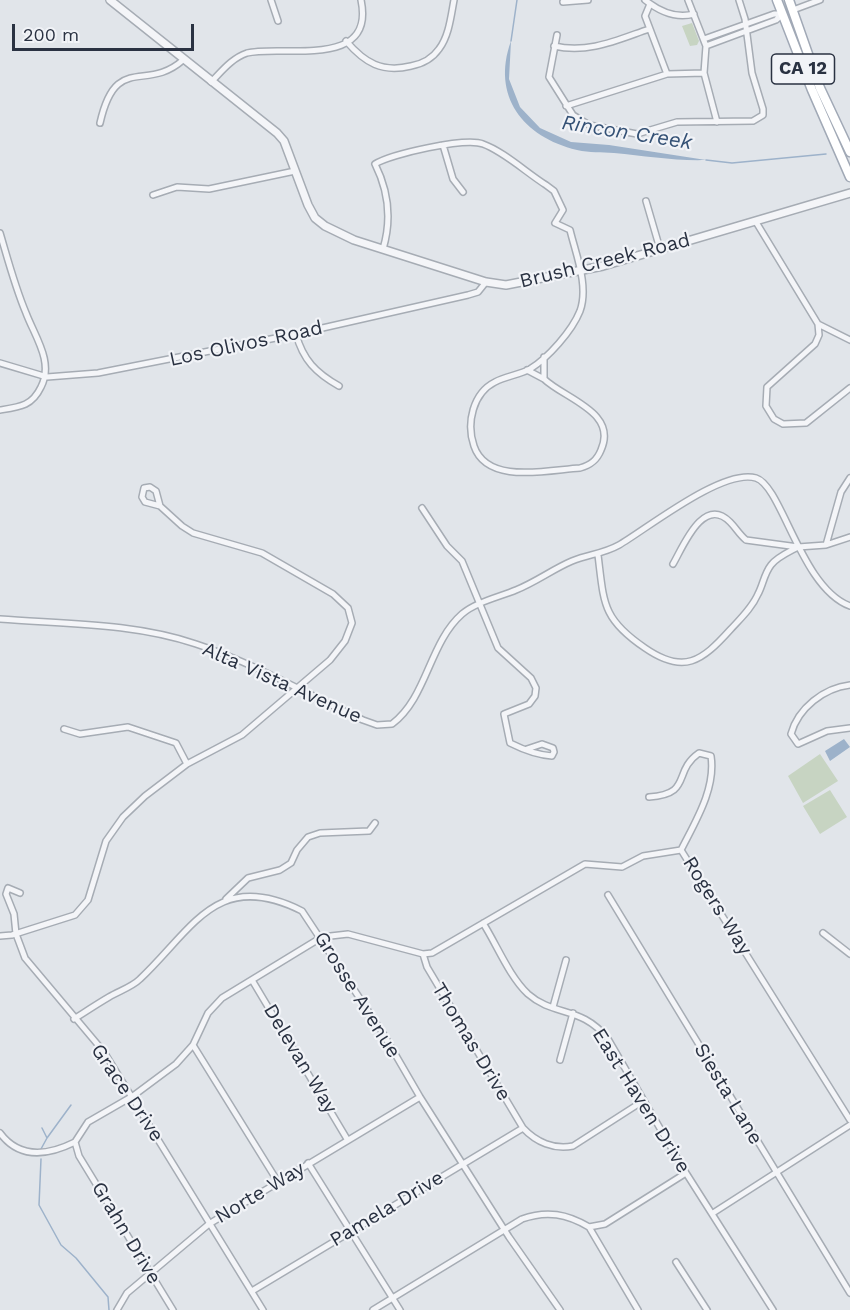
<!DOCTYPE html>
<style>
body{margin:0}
#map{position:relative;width:850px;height:1310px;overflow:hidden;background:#e1e5ea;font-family:"Work Sans",sans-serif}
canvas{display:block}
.scale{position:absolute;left:12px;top:24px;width:182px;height:27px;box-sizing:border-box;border:3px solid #2a3242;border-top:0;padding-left:8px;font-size:18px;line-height:21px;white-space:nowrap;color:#2a3242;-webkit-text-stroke:4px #f1f3f7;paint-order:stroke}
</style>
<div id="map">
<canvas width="850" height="1310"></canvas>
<div class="scale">200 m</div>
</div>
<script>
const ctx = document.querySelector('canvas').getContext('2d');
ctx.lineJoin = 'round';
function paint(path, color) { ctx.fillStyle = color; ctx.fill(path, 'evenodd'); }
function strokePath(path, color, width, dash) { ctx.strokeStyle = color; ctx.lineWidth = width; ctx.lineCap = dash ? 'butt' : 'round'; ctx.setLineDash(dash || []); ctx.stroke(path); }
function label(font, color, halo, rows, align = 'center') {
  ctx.font = font + ' "Work Sans",sans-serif'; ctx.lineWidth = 4.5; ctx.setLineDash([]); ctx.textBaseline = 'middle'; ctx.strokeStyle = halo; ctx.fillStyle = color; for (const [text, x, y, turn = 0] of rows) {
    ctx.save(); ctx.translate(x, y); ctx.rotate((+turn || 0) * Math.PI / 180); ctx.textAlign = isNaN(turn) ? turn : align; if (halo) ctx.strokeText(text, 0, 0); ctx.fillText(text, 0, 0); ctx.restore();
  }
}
const green = new Path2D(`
 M692,23L699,41L697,45L690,46L682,26Z
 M820,754L838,781L803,803L788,776Z
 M830,790L847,817L820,834L803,806Z`);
const water = new Path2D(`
 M511,41L509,79L520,107L540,128L571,142L609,145L706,160C675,161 645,156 614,153C601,152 590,153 577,150C523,137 491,96 511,41Z
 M844,739L850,747L830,761L825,751Z`);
const stream = new Path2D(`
 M511,41L517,0
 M706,160L732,163L826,154
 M47,1138L71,1105
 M41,1149L47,1138L42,1128
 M41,1159L39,1205L61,1245L76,1258L108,1297L109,1310`);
const minor = new Path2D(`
 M271,0L278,21
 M645,0C660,12 676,19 694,14
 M688,0L706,46L704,73L717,122
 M563,2L588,0
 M650,4L645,16L667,74
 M793,10L820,0
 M557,35L549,77L573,115L589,125L637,134L677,122L753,121L763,115V109L752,73L745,19L739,0
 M704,39L774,14H782
 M346,41C365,63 382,73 411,66C422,64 432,59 439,49C449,36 451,16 454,0
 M554,46C588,54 617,40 649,29
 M706,46L776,20L783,14
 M211,82C222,71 232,58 247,53C280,44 376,71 361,0
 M566,106L667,74L704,73
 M100,123C116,52 146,93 183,60
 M443,145L453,179L463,192
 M153,195L177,187L209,189L295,171
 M646,201L660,249
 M756,222L818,324L819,335L815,344L767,387L766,406L774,419L783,424L806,423L850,388
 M0,233C8,260 15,287 26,313C35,337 54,362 41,387C32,406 20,407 0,410
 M383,249C392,219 389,192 375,164C391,154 466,137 483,144C503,151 527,173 546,185L554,191L563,210L555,223L570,230C576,255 589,286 580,311C572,331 548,358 530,369C519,375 506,376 495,382C473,393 466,423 474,446C487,485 548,470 580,468C591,465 597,460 601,450C618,412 565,399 544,379V357
 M818,324L850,340
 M296,334C303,360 316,373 339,386
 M0,363L47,377L98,373L296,334L468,295L478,292L486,282
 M527,370L544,379
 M422,508L447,546L462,561L498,648L531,678L536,688L535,696L529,704L504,714L510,743C522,749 538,755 552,756L554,752L553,748L542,744L527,749
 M826,545L850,537
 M598,555C604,603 602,619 645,648C684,675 702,661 730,630C740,619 752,608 758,594C763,585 764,574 771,565C777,557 789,552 798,547
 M673,564C683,547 703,495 730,522C736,528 739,534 746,540L798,547L826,545L841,492L850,478
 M0,619C65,624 134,623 196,644C254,663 308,695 363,720L377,725L392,724C427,698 429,643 462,614C476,602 499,597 516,590C536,582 553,569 572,561C589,554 603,554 619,545C648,528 723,468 756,478C782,486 801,588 850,606
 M850,685C824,688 798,708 791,734L798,744L827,731L850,728
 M64,729L80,734L128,727L176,743L187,764
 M649,797C693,794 672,772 699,753L711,756C716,789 695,822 681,850
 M681,850L850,1120
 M20,893L8,888L6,894L14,914L16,934L25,958L104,1052L263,1310
 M608,895L850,1293
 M226,899L248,878L280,870L291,863L297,850L308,837L320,833L369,831L375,823
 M483,923C497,945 509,976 528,994C554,1017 581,1005 608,1039L686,1173L773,1310
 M823,933L850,954
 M0,936L12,935L75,915L88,900L106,841L123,817L145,796L187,764L242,735L330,660L345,641L352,623L348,608L333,594L262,553L193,533L182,526L160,506L145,502L142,497L144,488L150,487L156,491L160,506
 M423,954L427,967L523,1128C536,1142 554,1150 573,1146L643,1101
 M252,980L347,1139
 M553,1007L566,960
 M74,1019C85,1012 97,1004 109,997C119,991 132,987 140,979C193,929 217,868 302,911L384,1035L420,1097L509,1237L560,1310
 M193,1045L278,1182
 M560,1060L573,1013
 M0,1133C20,1160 49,1155 75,1142
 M308,1163L400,1310
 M713,1213L850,1125
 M589,1227L605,1224L686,1173
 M589,1227L638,1310
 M676,1262L707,1310
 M252,1291L523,1128
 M117,1310L127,1293L209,1224L420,1097
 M173,1310L79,1156L75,1142L88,1122L133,1096L176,1064L193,1045L208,1013L222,998L322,937L348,934L423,954L432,953L585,864L622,867L643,856L681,850
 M373,1310L522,1219C547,1210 567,1214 589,1227`);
const tertiary = new Path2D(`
 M110,0L277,133L284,141L308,205L315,218L325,226L354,240L486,282L506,285L603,266L850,193`);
const primary = new Path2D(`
 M777,0L812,90L850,177
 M789,0L820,88L850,152`);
const shields = [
 [803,69,63]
];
const shieldNames = [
 ["CA 12",803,69]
];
const streetNames = [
 ["Brush Creek Road",605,261,-14],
 ["Los Olivos Road",246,344,-12],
 ["Alta Vista Avenue",282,683,24],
 ["Rogers Way",717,906,58],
 ["Grosse Avenue",357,995,58],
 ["Thomas Drive",471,1042,59],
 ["Delevan Way",300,1059,59],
 ["Grace Drive",127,1093,56],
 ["Siesta Lane",728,1094,59],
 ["East Haven Drive",641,1101,58],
 ["Norte Way",260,1193,-31],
 ["Pamela Drive",387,1209,-31],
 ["Grahn Drive",126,1233,59]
];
const waterNames = [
 ["Rincon Creek",627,133,9]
];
paint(green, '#c7d4c2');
paint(water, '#9db2ca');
strokePath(stream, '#9db2ca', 1.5);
strokePath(minor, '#a6acb4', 8);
strokePath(tertiary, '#a6acb4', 10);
strokePath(primary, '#a1a9b6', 11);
strokePath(minor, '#f4f5f8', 5);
strokePath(tertiary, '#f4f5f8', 7);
strokePath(primary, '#fff', 8);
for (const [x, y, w] of shields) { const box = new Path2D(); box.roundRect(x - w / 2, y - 15, w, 30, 4.5); ctx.fillStyle = '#f1f3f7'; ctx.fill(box); strokePath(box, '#2a3242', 1.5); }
label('bold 18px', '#2a3242', null, shieldNames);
label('20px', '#2a3242', '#f1f3f7', streetNames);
label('italic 21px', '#345175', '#f1f3f7', waterNames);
</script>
